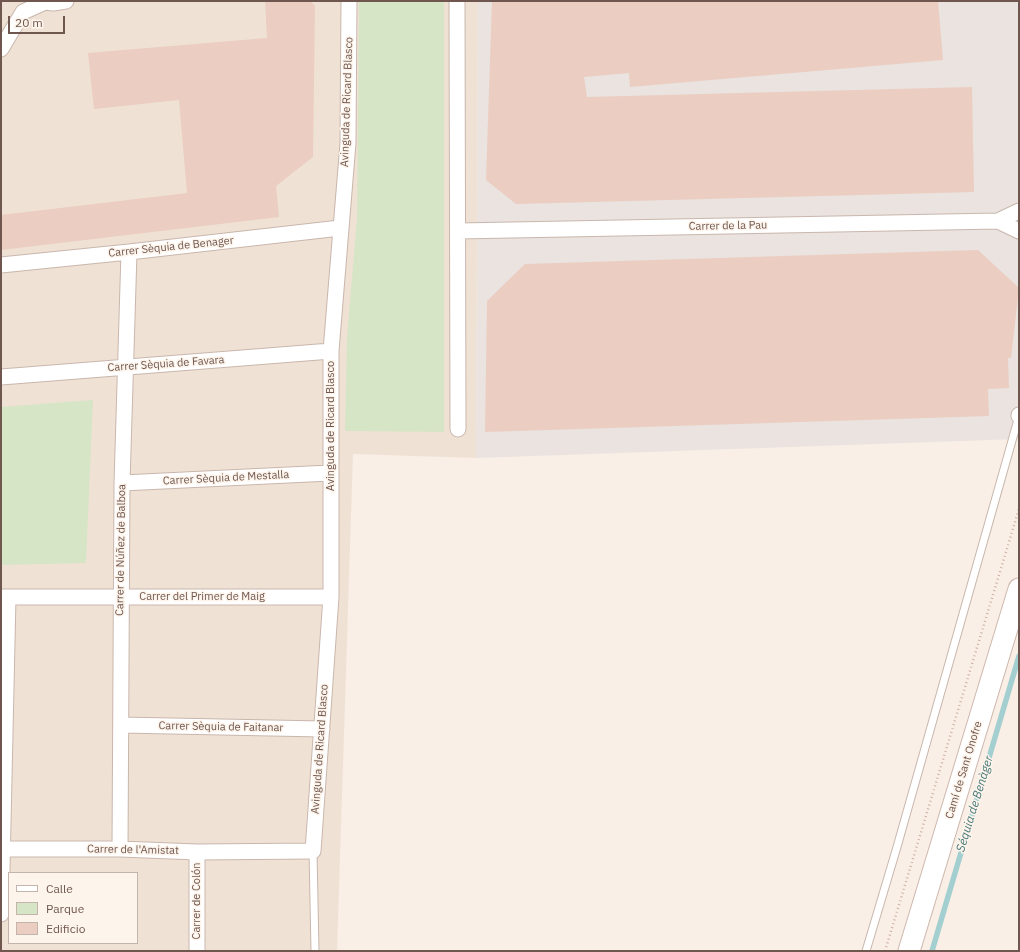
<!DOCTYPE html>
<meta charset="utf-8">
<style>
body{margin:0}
#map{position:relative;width:1020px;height:952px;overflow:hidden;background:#f9efe6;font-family:"IBM Plex Sans",sans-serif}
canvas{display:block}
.frame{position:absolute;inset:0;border:2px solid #6f564e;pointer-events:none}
.legend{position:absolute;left:8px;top:872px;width:130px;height:72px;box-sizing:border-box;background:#fdf4eb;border:1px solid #c4b5ac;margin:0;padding:5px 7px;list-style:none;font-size:12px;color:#6f564e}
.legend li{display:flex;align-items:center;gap:8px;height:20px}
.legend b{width:20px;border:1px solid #c4b5ac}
.scale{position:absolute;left:8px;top:16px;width:57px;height:18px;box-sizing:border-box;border:2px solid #6f564e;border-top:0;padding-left:5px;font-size:12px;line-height:14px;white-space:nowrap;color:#6f564e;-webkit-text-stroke:3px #fdf4eb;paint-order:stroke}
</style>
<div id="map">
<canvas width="1020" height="952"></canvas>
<div class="frame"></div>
<ul class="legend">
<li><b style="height:5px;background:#fff"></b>Calle</li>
<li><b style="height:11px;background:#d6e5c6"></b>Parque</li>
<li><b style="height:11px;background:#ebcdc1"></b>Edificio</li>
</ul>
<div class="scale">20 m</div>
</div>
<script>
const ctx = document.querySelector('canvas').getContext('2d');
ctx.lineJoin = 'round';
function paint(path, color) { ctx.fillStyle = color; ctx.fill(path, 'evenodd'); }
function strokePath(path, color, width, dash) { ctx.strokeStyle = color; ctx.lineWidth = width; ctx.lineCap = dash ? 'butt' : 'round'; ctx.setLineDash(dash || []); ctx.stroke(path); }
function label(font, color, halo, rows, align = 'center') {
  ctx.font = font + ' "IBM Plex Sans",sans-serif'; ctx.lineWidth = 3; ctx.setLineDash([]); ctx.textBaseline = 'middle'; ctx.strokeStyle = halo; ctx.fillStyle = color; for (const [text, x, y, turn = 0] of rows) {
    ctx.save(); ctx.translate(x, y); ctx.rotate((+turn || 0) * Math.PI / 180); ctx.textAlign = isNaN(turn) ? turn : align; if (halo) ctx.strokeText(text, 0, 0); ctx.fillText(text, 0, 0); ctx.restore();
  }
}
const residential = new Path2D(`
 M1,1H478L476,458L353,454L337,951H1ZM9,873H137V943H9Z`);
const industrial = new Path2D(`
 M478,1H1019V439L476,458Z`);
const green = new Path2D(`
 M359,1H444V432L345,431L347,337L357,218Z
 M93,400L86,563L1,565V407Z`);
const stream = new Path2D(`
 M932,951L1019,656`);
const building = new Path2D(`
 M265,1H310L315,6L313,157L276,186L279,217L1,250V215L187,193L179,100L94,109L88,53L267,38Z
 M492,1H938L943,60L630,87L629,73L584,77L587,97L972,87L974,192L516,204L486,180Z
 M978,250L1019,288L1011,358H1008L1009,388L988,389L989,416L485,432L487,301L525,264Z`);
const path = new Path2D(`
 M885,951L1019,509`);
const lane = new Path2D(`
 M313,851L315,951
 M866,951L897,847L1019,416`);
const street = new Path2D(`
 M38,1L53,3L66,1
 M457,1L458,429
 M1,49L23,12L43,3
 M998,221L1019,231
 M458,231L998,221L1019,211
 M1,265L129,252L340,228
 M1,377L331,351
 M1019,416V415
 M122,483L330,473
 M1,597H331
 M121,725L322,729
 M1,849H120L197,852L313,851L331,597V351L348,143L349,1
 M120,849L122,483L129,252
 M197,852V951
 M1,914L8,597`);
const secondary = new Path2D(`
 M909,951L1019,589`);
const streetNames = [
 ["Avinguda de Ricard Blasco",347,102,-88],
 ["Carrer de la Pau",728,226,-1],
 ["Carrer Sèquia de Benager",171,247,-6],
 ["Carrer Sèquia de Favara",166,364,-4],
 ["Avinguda de Ricard Blasco",331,426,-90],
 ["Carrer Sèquia de Mestalla",226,478,-3],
 ["Carrer de Núñez de Balboa",121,550,-89],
 ["Carrer del Primer de Maig",202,597],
 ["Carrer Sèquia de Faitanar",221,727,1],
 ["Avinguda de Ricard Blasco",320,749,-86],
 ["Camí de Sant Onofre",964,770,-73],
 ["Carrer de l'Amistat",133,850,1],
 ["Carrer de Colón",197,901,-90]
];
const waterNames = [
 ["Séquia de Benàger",975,804,-73]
];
paint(residential, '#f0e1d5');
paint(industrial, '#eae3df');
paint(green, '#d6e5c6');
strokePath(stream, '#a4cfd1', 5.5);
paint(building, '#ebcdc1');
strokePath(lane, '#c9b7ad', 9);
strokePath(street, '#c9b7ad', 17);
strokePath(secondary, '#ceb8ae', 23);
strokePath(path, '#d0b0a4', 2.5, [1, 3]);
strokePath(lane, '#fff', 7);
strokePath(street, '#fff', 15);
strokePath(secondary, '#fff', 21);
label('11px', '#6f564e', '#fdf4eb', streetNames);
label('italic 12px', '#477779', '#fdf4eb', waterNames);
</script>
